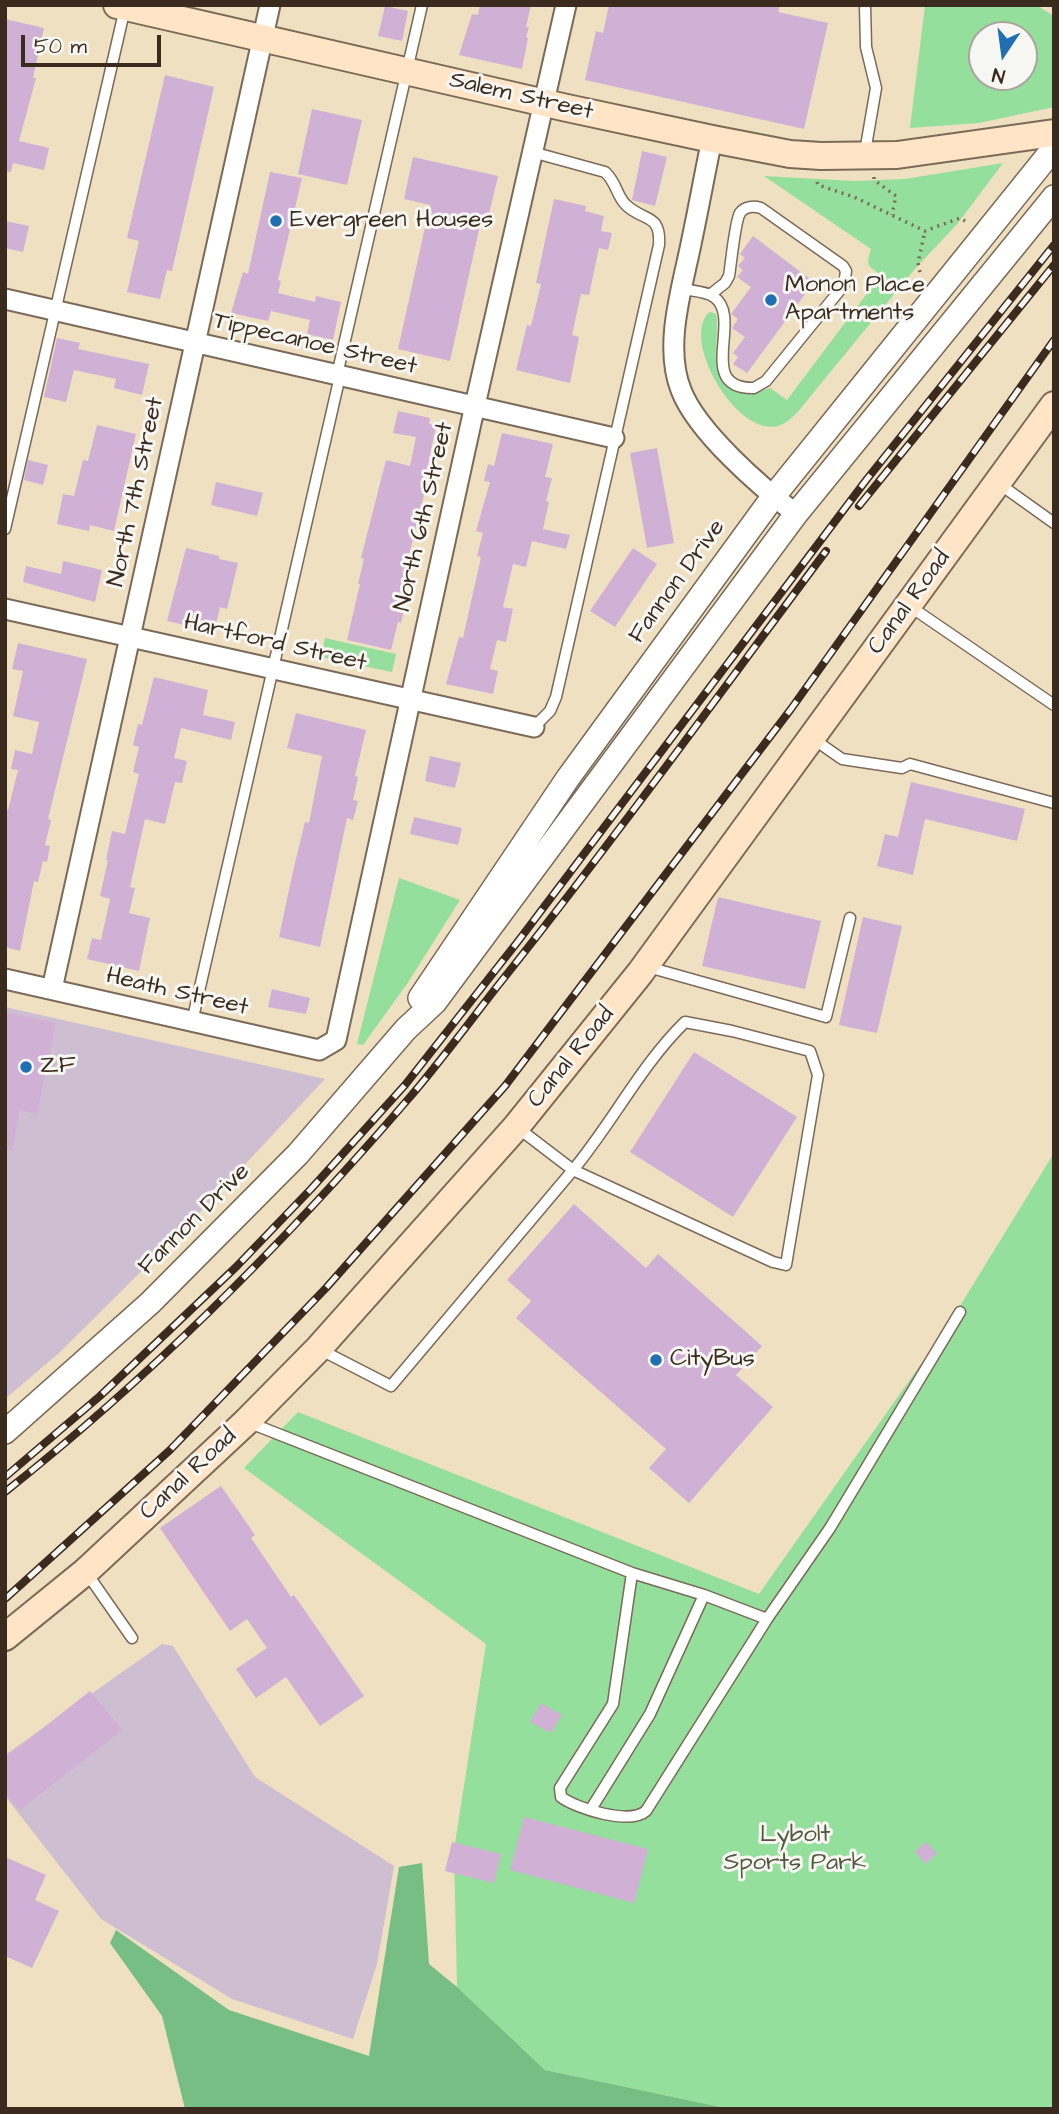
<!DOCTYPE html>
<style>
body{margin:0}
#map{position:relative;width:1059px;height:2114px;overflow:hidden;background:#efe0c2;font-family:"Architects Daughter",sans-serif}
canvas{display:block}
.frame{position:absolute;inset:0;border:7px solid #3b2a1e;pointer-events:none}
.north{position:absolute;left:968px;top:21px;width:70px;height:70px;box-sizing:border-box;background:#f6f6f2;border:2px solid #aba49d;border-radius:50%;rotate:193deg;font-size:19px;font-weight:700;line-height:28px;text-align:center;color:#3b2a1e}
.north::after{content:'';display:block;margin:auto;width:24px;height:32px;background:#1f6fb2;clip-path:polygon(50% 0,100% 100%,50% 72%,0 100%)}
.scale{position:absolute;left:21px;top:35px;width:140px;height:32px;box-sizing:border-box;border:4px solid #3b2a1e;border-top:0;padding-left:9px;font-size:21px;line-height:24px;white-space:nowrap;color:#3b2a1e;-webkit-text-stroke:5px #f6f6f2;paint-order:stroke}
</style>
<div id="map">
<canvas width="1059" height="2114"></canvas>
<div class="frame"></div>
<div class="north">N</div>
<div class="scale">50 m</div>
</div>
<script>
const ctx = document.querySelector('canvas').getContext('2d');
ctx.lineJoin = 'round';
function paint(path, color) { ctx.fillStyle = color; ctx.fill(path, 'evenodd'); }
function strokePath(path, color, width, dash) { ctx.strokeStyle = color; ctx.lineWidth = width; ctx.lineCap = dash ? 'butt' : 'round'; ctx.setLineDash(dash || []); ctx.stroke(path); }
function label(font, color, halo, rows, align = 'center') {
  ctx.font = font + ' "Architects Daughter",sans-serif'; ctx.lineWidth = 6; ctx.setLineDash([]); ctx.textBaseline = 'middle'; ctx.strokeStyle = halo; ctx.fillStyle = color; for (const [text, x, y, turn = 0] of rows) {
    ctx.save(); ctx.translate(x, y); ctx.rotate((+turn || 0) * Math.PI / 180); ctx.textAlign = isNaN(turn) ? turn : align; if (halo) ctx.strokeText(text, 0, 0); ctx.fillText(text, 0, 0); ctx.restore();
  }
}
const industrial = new Path2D(`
 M5,1007L325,1079L189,1224L59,1353L5,1399Z
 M162,1644L173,1646L255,1777L394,1866L377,1964L353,2039L232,1999L101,1919L5,1796V1755Z`);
const green = new Path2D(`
 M925,5H1036L1054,16V107L979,123L910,128ZM1024,35V77H982V35Z
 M1003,163L958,223L914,270L796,414C790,419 785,424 778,426C735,437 679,336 710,312L716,314C721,340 705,369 732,387C746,396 756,393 770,388L787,400L881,275C867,265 866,266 871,249L764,176L854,181L905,179Z
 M325,638L396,654L392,672L321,657Z
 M399,878L460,900L407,984L363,1045L357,1044Z
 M1054,1153V2109H730L545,2070L457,1987L454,1850L486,1644L244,1468L298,1412L759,1594L947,1327Z`);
const forest = new Path2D(`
 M422,1863L429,1964L457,1987L545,2070L730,2109H185L162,2016L110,1943L116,1930L229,2010L369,2056L399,1867Z`);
const building = new Path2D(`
 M480,5H531L526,27H529L526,37L528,38L522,69L459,55L472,14L478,15Z
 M609,5H780L778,12L828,23L804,129L585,80L596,31L603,33Z
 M385,6L408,11L402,41L378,36Z
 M5,19L44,28L33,78H36L19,141L49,148L44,170L13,163L11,172L5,171Z
 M165,75L214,87L172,271L167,270L160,299L127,292L139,241L127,238Z
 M312,109L362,120L347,185L298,174Z
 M642,151L667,157L655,206L632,200Z
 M413,157L498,176L488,218L482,216L450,361L398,349L430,205L404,199Z
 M270,172L302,178L278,280L281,281L278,293L315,302L316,296L341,302L333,340L307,334L310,320L271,311L268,321L231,313L243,272L248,274Z
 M554,199L586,206L585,211L604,216L601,231L612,233L608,250L599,248L589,295L581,294L572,335L579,337L570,383L516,370L527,325L531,326L541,284L536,283Z
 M5,221L29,226L23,252L5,248Z
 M753,236L814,282L747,373L733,364L738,357L733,353L745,337L732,328L738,319L731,314L751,287L737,277L743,270L738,266L745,258L740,254Z
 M57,338L80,343L78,349L149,364L142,395L114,388L116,379L74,370L66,402L44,397Z
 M398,411L430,418L429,424L436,426L427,470L430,471L404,575L409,576L403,600L406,601L401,623L398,622L391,650L347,640L360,584H358L364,559L361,558L386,460L410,466L416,437L393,433Z
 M97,425L136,434L114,531L90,525L89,531L57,524L63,494L74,496L83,460L88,461Z
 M502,433L553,444L545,477L552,478L546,501L549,502L543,529L570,535L566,549L532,541L526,567L513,564L503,607L513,609L506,642L497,640L490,669L498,671L493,694L446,684L459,637L463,638L481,557L477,556L483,533L476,531L490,482L484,481L488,464L494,466Z
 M657,448L674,543L647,548L630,453Z
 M28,460L48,465L43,485L24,480Z
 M216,482L263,493L257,516L211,505Z
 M186,548L219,556V559L238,563L227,609L220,607L214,632L167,621Z
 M633,548L657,564L615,627L590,611Z
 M63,561L102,570L95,602L23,582L26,566L61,574Z
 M18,643L87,659L48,819L51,820L45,845L50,846L47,862L43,861L38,882L34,881L20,951L5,947V809L8,810L18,770L11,769L15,750L32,754L39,722L13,716L23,671L12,669Z
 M154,677L208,690L203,715L235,722L231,740L181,728L174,758L187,761L182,783L175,782L165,824L145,819L130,887L135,888L129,913L150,918L139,971L87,959L92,938L101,940L110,899L100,896L108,860H106L112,831L125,834L139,774L133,772L139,747L133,745L138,724L142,725Z
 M296,713L366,730L355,776L358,777L353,800L358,801L353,820L347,818L320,947L279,937L293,871L305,822L309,823L322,756L287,748Z
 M430,756L461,763L455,788L425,781Z
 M911,782L1025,809L1017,841L925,819L913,875L877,866L885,834L898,837Z
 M414,817L462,828L458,845L410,834Z
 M718,897L821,921L805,989L702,966Z
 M863,917L902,926L877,1033L839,1025Z
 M272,989L310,998L306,1014L268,1007Z
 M5,1012L56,1023L37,1114L20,1110L12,1150L5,1149Z
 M694,1052L797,1117L733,1217L630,1152Z
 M574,1204L646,1268L658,1254L762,1346L736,1375L773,1407L689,1503L649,1468L666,1449L516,1318L531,1301L507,1280Z
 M221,1486L255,1535L251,1538L291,1597L294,1595L364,1696L320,1726L286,1677L256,1698L236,1669L267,1648L247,1619L230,1631L160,1528Z
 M90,1691L122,1730L20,1810L5,1792V1758Z
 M541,1703L562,1715L551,1733L530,1722Z
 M524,1817L648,1849L634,1903L510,1870Z
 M452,1842L501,1854L494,1883L445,1871Z
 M926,1842L937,1853L926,1864L915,1852Z
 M5,1857L46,1875L35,1900L59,1911L32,1968L5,1956Z`);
const path = new Path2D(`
 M874,177V180L896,196L892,215
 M817,182L818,185L854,197L925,231L960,218L967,222
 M920,272L918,263L925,231`);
const service = new Path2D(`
 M532,152L605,172C617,183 616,195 626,205C644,222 661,213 659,245L556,697L550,711L534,727
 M865,152L876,88L866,47L865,5
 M682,289C692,291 706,291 714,297C744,318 694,389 754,388L766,381L844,285L846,271L843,266L761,208C754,206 745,206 740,213C735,221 731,264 729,276L725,283L711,294
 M337,375L422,5
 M998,483L1054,523
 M5,529L125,8
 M908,605L1054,705
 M812,738L842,759L902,768L910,764L1054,803
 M648,967L826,1017L850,918
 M192,1022L340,376
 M685,1022L732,1031L810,1051L818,1075L786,1265L773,1262L573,1170C613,1122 641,1065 685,1022Z
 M319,1349L391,1386L573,1170L518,1128
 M250,1423L632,1573L704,1595L767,1619
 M86,1572L132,1638
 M632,1573L613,1704L560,1788L561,1797C577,1809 630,1825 646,1811L767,1619L830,1528L960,1312
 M591,1809L650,1714L704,1595`);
const minor = new Path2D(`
 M712,139C705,172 699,206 692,239C683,286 663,344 681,390C697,432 761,487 796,514
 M5,299L614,438
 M5,609L534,727
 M5,979L319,1050L336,1040L471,423L566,5
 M52,989L270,5`);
const tertiary = new Path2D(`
 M420,998L568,778L773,497L1054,148
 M5,1432L150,1303L298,1154L406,1029L435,1002L796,514L1054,197`);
const secondary = new Path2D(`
 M117,5L567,108L712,139L790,154L821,156L897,155L1054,133
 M5,1637L85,1572L246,1422L318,1349L516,1127L640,973L1054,405`);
const rail = new Path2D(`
 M859,506L1054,265
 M5,1477L100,1396L236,1267L311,1189L405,1085L519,940L867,479L1054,245
 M5,1492C153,1375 288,1239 410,1097C440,1062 468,1024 496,988C610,845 717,697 826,551
 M5,1599L170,1450L326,1288L505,1086L791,709L1054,340`);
const markers = [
 [276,221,7,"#1f6fb2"],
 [771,300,7,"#1f6fb2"],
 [26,1067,7,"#1f6fb2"],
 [656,1360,7,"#1f6fb2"]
];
const streetNames = [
 ["Salem Street",521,97,13],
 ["Tippecanoe Street",315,345,13],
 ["North 7th Street",137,492,-78],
 ["North 6th Street",425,517,-77],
 ["Fannon Drive",678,582,-54],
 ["Canal Road",910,603,-54],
 ["Hartford Street",275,644,13],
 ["Heath Street",177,993,13],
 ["Canal Road",572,1058,-51],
 ["Fannon Drive",195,1220,-45],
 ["Canal Road",189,1475,-43]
];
const poiNames = [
 ["Evergreen Houses",290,221],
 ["Monon Place",785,286],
 ["Apartments",785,314],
 ["ZF",40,1067],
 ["CityBus",670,1360]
];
const parkNames = [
 ["Lybolt",795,1836],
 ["Sports Park",795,1864]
];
paint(industrial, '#cebed1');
paint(green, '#93df9b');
paint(forest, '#76be83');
paint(building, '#d1b0d6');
strokePath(service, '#7a6a57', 13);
strokePath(minor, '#7a6a57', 23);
strokePath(tertiary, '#7a6a57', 26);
strokePath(secondary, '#7a6a57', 30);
strokePath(path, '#7a6a57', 3.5, [2, 5]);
strokePath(service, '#fff', 10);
strokePath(minor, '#fff', 19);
strokePath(tertiary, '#fff', 23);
strokePath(secondary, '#ffe4c6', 26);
strokePath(rail, '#3b2a1e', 8);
strokePath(rail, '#f6f6f2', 5, [16]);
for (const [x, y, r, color] of markers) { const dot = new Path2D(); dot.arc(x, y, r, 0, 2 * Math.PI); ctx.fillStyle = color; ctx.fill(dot); strokePath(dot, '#f6f6f2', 2.5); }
label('24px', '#3b2a1e', '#f6f6f2', streetNames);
label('24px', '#3b2a1e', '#f6f6f2', poiNames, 'left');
label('24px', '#51573d', '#f6f6f2', parkNames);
</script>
